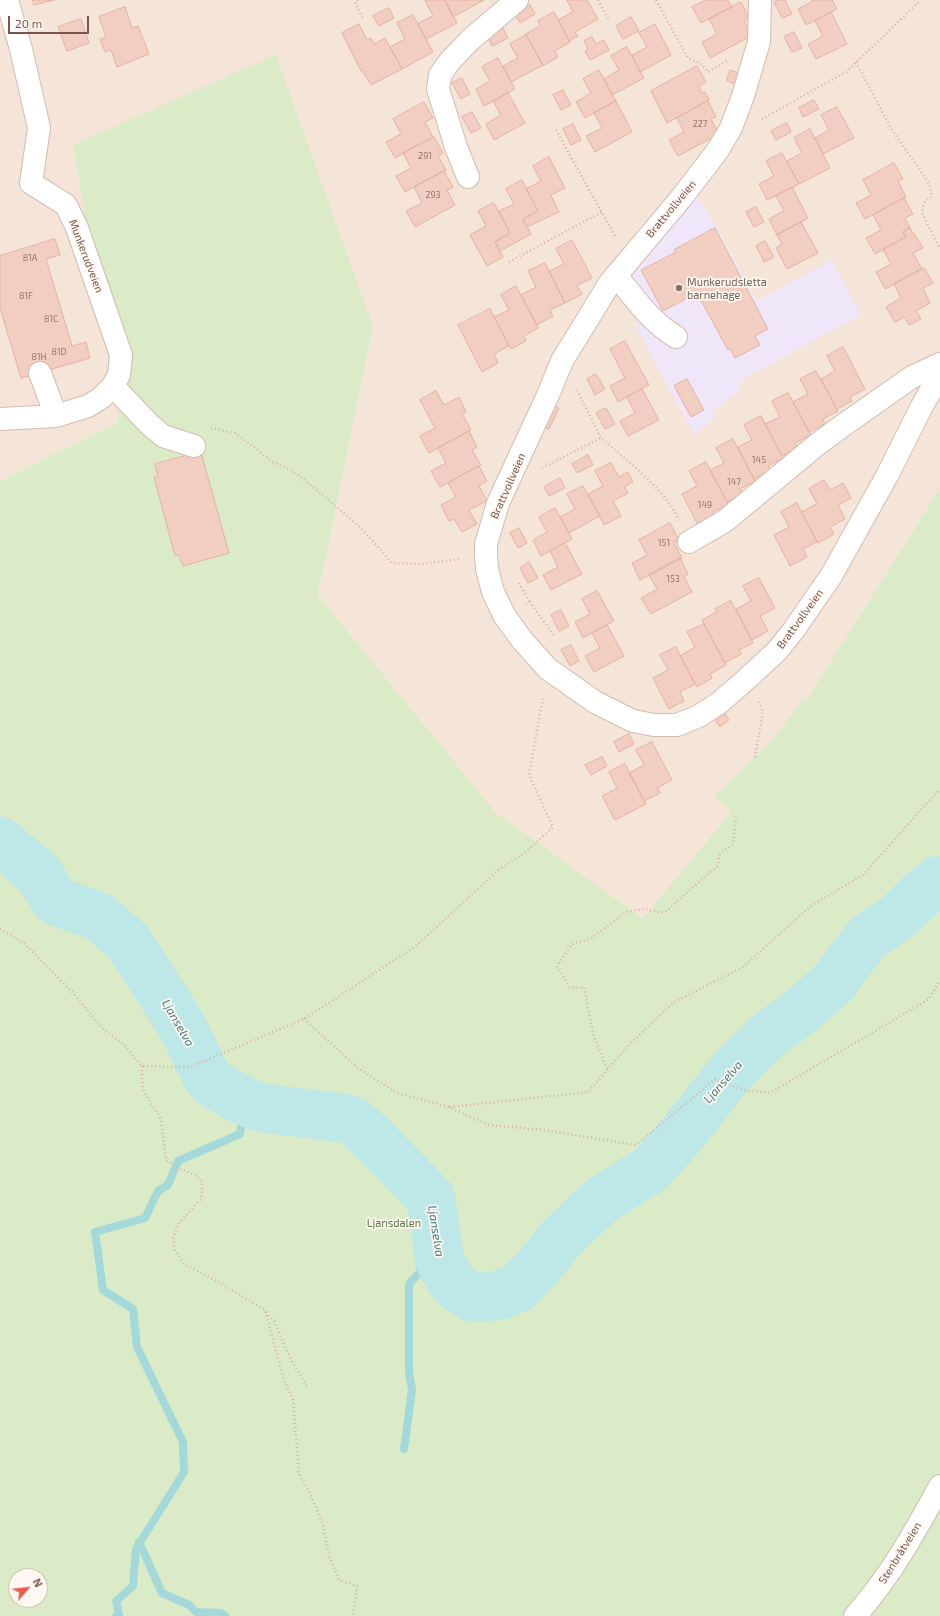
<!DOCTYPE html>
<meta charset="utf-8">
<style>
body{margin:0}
#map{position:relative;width:940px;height:1616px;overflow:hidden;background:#fdf3ea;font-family:"Exo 2",sans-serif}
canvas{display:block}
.north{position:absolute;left:8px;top:1568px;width:40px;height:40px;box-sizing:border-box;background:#fff7f1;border:1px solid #c9b7af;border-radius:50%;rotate:62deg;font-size:11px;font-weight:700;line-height:16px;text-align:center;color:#78564c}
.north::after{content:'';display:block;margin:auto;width:14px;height:18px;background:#e65d50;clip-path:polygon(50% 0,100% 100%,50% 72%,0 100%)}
.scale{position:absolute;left:8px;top:16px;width:81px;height:18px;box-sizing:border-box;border:2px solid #78564c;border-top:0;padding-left:5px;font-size:12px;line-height:14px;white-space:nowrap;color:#78564c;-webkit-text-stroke:3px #fff7f1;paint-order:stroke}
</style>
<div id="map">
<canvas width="940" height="1616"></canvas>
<div class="north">N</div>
<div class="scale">20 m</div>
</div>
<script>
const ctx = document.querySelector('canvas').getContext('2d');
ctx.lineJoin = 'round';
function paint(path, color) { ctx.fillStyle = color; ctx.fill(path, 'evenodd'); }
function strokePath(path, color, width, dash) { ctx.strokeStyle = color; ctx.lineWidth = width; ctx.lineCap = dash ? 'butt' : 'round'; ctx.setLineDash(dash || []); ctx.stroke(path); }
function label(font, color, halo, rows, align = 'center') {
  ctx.font = font + ' "Exo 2",sans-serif'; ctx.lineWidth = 3.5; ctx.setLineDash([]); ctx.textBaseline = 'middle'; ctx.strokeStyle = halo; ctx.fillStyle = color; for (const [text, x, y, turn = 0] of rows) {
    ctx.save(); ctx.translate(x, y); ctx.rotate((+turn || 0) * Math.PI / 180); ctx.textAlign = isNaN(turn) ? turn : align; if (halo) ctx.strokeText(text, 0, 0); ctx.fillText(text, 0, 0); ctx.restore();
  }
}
const residential = new Path2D(`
 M0,0H940V488L757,780L644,918L496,814L318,595L373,327L73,145L119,423L0,481Z`);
const education = new Path2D(`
 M694,193L707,210L757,301L832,260L861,315L743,379L737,393L712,412L715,418L694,435L634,323L652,314L631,280V271Z`);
const green = new Path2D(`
 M276,55L373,327L318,595L496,813L643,918L731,812L715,796L779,732L802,700L805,703L940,488V1616H0V481L119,422L73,145ZM16,1576H40V1600H16Z`);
const stream = new Path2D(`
 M404,1449L412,1390L409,1371V1284L438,1252
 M139,1542L162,1593L189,1605L196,1612L221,1613L225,1616
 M116,1616L119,1614L116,1601L133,1586L136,1549L184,1472L183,1442L137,1347L133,1309L103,1290L95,1232L145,1218L158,1191L168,1185L178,1161L240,1134L244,1101`);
const river = new Path2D(`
 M0,841L39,874L56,901L100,917L128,942L181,1024L207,1077L215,1085L244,1101L262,1108L344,1118L355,1122L368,1134L431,1198L440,1262L454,1285L472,1297L497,1296L518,1288L541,1264L562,1237L602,1200L651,1169L683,1133L731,1072L771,1033L799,1013L832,984L867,938L900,915L921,894L940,880`);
const building = new Path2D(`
 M33,0H54L34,5Z
 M426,0H445L457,23L426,39L417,24L433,16L425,1Z
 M446,0H484L453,17L445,1Z
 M567,0H587L598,19L575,32L578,36L569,41L558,20L573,12Z
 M706,0H728L732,7L701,23L692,7Z
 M778,0H785L792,14L782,18L774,2Z
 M812,0H832L837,9L806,25L798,9L812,2Z
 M741,2L749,18L744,21L751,36L710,58L702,42L717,34L709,19Z
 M530,5L535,14L520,23L515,14Z
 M125,7L132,28L138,26L149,54L117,67L111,50L105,52L100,39L106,37L99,17Z
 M389,8L394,18L379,26L373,16Z
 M554,12L570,42L555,51L558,57L543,66L526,34L540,26L538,21Z
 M831,12L847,44L816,59L808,44L823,36L815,21Z
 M413,15L433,52L402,69L390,47L405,39L397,23Z
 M631,17L639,31L623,39L616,26Z
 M81,19L89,43L67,51L58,27Z
 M359,24L367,40L371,38L374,44L385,38L402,69L371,85L362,70L361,71L342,33Z
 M655,24L671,55L640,72L632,55L647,47L639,33Z
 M503,28L508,38L492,46L487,36Z
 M794,32L802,48L792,52L784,37Z
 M526,35L543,65L511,82L503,66L518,58L510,44Z
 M592,37L596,44L604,40L609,50L590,60L585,51L588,49L584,41Z
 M627,47L644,78L612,95L604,79L619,70L611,56Z
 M498,58L515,89L484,106L476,89L490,81L482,67Z
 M697,66L706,82L699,86L702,93L705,92L709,100L667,123L651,91Z
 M599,70L616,101L585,118L576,102L591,93L583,79Z
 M730,70L742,74L738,85L727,81Z
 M462,78L470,94L461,99L452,83Z
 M563,90L571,105L561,110L553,95Z
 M508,93L525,123L494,140L486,124L501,115L493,101Z
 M814,100L819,109L803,117L799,108Z
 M616,101L632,132L595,152L586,136L602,128L594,113Z
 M708,101L716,117L711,119L719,134L678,156L669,140L684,132L677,118Z
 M424,102L433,118L425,122L433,137L395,158L386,142L401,134L393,119Z
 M837,107L854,138L823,154L815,138L829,130L821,115Z
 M472,112L481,128L471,133L462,117Z
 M787,123L791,132L776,140L771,131Z
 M573,124L581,140L571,145L563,129Z
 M810,129L830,168L799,184L787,161L802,153L794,138Z
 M434,137L443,153L438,156L446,170L405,192L396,176L411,168L403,153Z
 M782,153L799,184L767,200L759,184L774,176L766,161Z
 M549,157L565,188L551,195L559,212L527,227L523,219L538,211L526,189L541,181L533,166Z
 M894,163L903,179L898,181L906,197L865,219L856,203L871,195L863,180Z
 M444,171L453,187L447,190L455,205L415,227L406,211L422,203L414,187Z
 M522,180L538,211L523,219L531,234L500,251L495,242L510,233L499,211L514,204L506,189Z
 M792,187L808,218L777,235L769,219L784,211L776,196Z
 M904,198L913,214L905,218L910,228L903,232L906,237L875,254L866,238L881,230L873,215Z
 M494,203L510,233L495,242L503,257L487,266L470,235L486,226L478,211Z
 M756,207L764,222L754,227L746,212Z
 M801,222L818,253L787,269L776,248L782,244L777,235Z
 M715,228L768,329L755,336L760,345L735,358L730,349L728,350L697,293L663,311L641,270L676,252L674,250Z
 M910,228L913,234L914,233L923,248L913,253L922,269L885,289L876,272L891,264L883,249L906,237L903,232Z
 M55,239L60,255L46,259L72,346L86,342L90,358L21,378L0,308V256Z
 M572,240L592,278L577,286L582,294L565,303L549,271L564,264L556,249Z
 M765,241L774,257L764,262L756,246Z
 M545,263L565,303L550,310L553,316L537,325L521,295L536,287L528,271Z
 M924,268L933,283L923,288L930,303L916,311L921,319L909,325L905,317L895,322L886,307L901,298L894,284Z
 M516,286L538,328L524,336L526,341L511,349L494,317L509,310L501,295Z
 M490,309L509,346L494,354L498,363L482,372L458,325Z
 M625,341L649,385L618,402L610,386L625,378L610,349Z
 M843,347L865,389L850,397L852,401L837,409L821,379L835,371L827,356Z
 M816,371L838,411L823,419L825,424L809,432L793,402L808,394L800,379Z
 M596,374L605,389L595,395L587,379Z
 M687,379L704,410L691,417L674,386Z
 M642,389L659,420L628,436L620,421L635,413L627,397Z
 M436,391L444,405L459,397L466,412L462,414L471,430L429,453L420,436L435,428L420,400Z
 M788,393L811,435L795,443L798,448L782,456L765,424L780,417L772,401Z
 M552,405L559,408L549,429L542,426Z
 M606,408L615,424L605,429L596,413Z
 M761,416L783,458L768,466L770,470L754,479L738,447L752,440L744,425Z
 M469,431L477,447L472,450L481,465L440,487L431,471L446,463L438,448Z
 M733,439L755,481L740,489L743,494L727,502L710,470L724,463L716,448Z
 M201,452L229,553L183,566L179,555L175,556L154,477L158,476L155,464Z
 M588,455L593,465L577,473L572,464Z
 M706,462L728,504L713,512L715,516L698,525L682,494L697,486L689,471Z
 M611,463L619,477L628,472L633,482L624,487L628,493L613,501L621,516L604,525L588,494L603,486L595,471Z
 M479,466L487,481L479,486L487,501L469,510L477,524L462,532L454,519L449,521L441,505L456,497L448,483Z
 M560,478L565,488L549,496L544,487Z
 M824,480L830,490L843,483L851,498L838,505L845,519L830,527L834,534L818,543L801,512L817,504L809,489Z
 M583,486L600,516L569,533L560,517L575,509L567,494Z
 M797,503L817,542L803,549L807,557L790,566L774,535L789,527L781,512Z
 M555,508L572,539L541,556L533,540L547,532L539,517Z
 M670,523L679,540L674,543L682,558L640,580L632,563L647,555L639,540Z
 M519,528L527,543L518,548L510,533Z
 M565,543L582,574L551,590L543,575L558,567L550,551Z
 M680,558L688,574L684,577L692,592L651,614L641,598L657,589L649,575Z
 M529,562L538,578L528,583L520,568Z
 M759,578L775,608L760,616L768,631L752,640L736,609L751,601L743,586Z
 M597,591L614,621L583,638L575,622L590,614L582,599Z
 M731,601L753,643L739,650L741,654L725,663L702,620L717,612L715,609Z
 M561,610L569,626L559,631L551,615Z
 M704,624L726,665L710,674L712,678L697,687L680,656L695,647L687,632Z
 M607,625L624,656L594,672L585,656L600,648L592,633Z
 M571,645L579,661L570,666L561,650Z
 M676,647L695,684L680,692L684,701L669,709L653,678L668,670L660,655Z
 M722,710L729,720L720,727L712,716Z
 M629,734L634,744L619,752L614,742Z
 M652,742L672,780L657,788L660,793L644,801L629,773L644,765L636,750Z
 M602,757L607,766L591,775L585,765Z
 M625,764L646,804L615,820L602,796L617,788L609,772Z`);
const path = new Path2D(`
 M358,0L355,2L363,19
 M598,0L609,20
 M656,0L688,58L700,63L708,72L727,61
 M856,62L892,130L929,183L932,196L924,203L922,213L940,249
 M762,119L846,72L921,0
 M556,130L616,238
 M509,262L602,212
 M577,390L601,438
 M211,428L235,433L273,462L291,470L307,482L360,527L392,563L423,564L461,559
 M542,468L601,438C625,459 667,491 679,520
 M519,583L530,602
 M526,604L530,602L555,637
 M755,757L763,711L758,701
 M0,929L25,944L74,994L104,1030L121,1042L142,1066L190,1067L304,1019L416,946L497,871L527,851L553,827L529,775L543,697
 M304,1019L358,1068L397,1093L449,1107L489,1125L544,1130L636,1145L715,1079L743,1090L770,1093L929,999L940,980
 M142,1066V1083L144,1092L161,1119L166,1159L175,1167L195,1175L202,1181V1198L178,1224L173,1239L175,1250L184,1264L222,1284L265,1310L284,1380L293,1399L299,1474L310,1493L323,1524L329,1556L339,1580L357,1586L353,1616
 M607,1069L593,1034L584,987L570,988L557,966L572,944L592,938L626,912L644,909L664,913L717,866L720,854L733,844L736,817
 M450,1107L588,1092L631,1043L674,1002L743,967L811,906L863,875L934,795L940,790
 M266,1312L274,1321L291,1360L308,1388`);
const minor = new Path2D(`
 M760,0L759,42L743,96L731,128L718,150L682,197L609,284L594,309L562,361L548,395L498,503L486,544V555L487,569L493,592L504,615L522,640L548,669L595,702L633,721L654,725H677L699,716L719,703L740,685L777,651L793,631L831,576L888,474L921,408L940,374
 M468,177L456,147L438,89L440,75L450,61L470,40L517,0
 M616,275C635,299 650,321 676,337
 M40,373L56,416
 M113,386L149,424L163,436L194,446
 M0,419L56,416L88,406L101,398L113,386L119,375L121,355L77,228L66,205L31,183L39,128L21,49L7,0
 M689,542L725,521L819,443L845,424L912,377L940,364
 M855,1616C890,1577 915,1532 940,1486`);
const markers = [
 [679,288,4,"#8d6e63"]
];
const numberNames = [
 ["227",700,124],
 ["291",425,156],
 ["293",433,195],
 ["81A",30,258],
 ["81F",26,296],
 ["81C",51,319],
 ["81D",59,352],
 ["81H",39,357],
 ["145",759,460],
 ["147",734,482],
 ["149",705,505],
 ["151",664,543],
 ["153",673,579]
];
const streetNames = [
 ["Brattvollveien",671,209,-50],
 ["Munkerudveien",86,256,69],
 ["Brattvollveien",508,486,-66],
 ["Brattvollveien",800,619,-54],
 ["Stenbråtveien",900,1553,-58]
];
const educationNames = [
 ["Munkerudsletta",687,282],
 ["barnehage",687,295]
];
const parkNames = [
 ["Ljansdalen",394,1223]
];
const waterNames = [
 ["Ljanselva",178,1023,60],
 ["Ljanselva",723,1082,-49],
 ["Ljanselva",436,1231,81]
];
paint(residential, '#f5e4d8');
paint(education, '#f0e6f9');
paint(green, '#dbebc8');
strokePath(stream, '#a4d8d9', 8);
strokePath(river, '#bee7e7', 49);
paint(building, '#f2cec2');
strokePath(building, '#e5b2a2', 1);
strokePath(minor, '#d2bcb2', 24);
strokePath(path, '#d8b1a4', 2.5, [1, 3]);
strokePath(minor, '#fff', 22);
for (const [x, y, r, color] of markers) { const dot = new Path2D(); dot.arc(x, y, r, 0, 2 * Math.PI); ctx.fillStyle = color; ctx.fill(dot); strokePath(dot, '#fff7f1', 1.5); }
label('9px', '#96746a', null, numberNames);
label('11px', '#78564c', '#fff7f1', streetNames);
label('11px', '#785e54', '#fff7f1', educationNames, 'left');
label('11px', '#597841', '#fff7f1', parkNames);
label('italic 12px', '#407c7d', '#fff7f1', waterNames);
</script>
